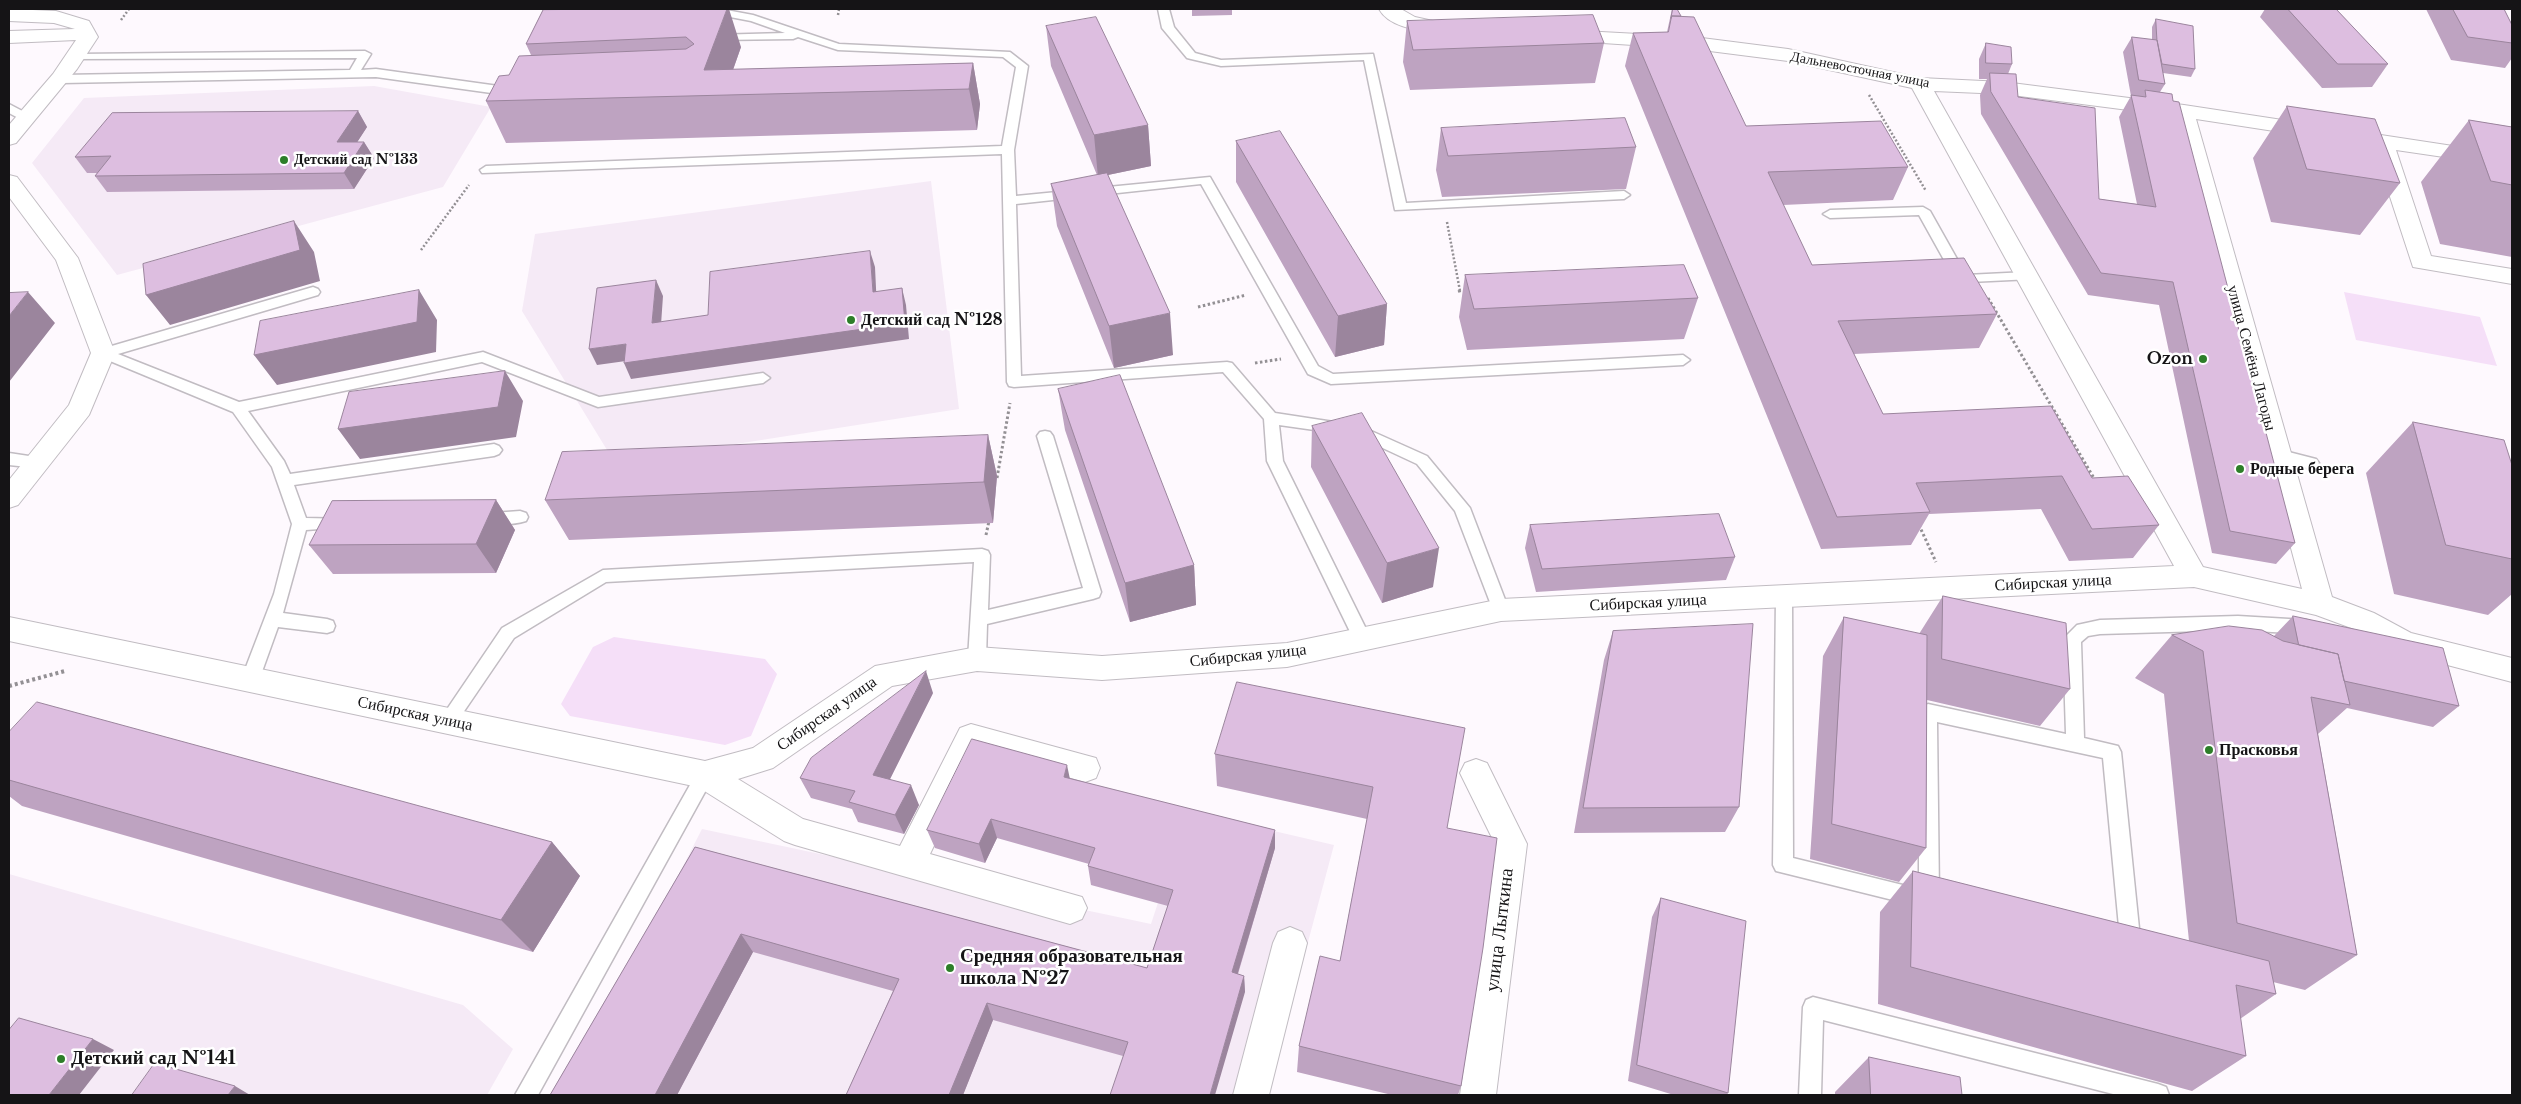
<!DOCTYPE html>
<meta charset="utf-8">
<style>
body{margin:0}
#map{position:relative;width:2521px;height:1104px;overflow:hidden;background:#fef9fe;font-family:"Libre Baskerville",serif}
canvas{display:block}
.frame{position:absolute;inset:0;border:10px solid #151416;pointer-events:none}
</style>
<div id="map">
<canvas width="2521" height="1104"></canvas>
<div class="frame"></div>
</div>
<script>
const ctx = document.querySelector('canvas').getContext('2d');
ctx.lineJoin = 'round';
function paint(path, color) { ctx.fillStyle = color; ctx.fill(path, 'evenodd'); }
function strokePath(path, color, width, dash) { ctx.strokeStyle = color; ctx.lineWidth = width; ctx.lineCap = dash ? 'butt' : 'round'; ctx.setLineDash(dash || []); ctx.stroke(path); }
function label(font, color, halo, rows, align = 'center') {
  ctx.font = font + ' "Libre Baskerville",serif'; ctx.lineWidth = 5; ctx.setLineDash([]); ctx.textBaseline = 'middle'; ctx.strokeStyle = halo; ctx.fillStyle = color; for (const [text, x, y, turn = 0] of rows) {
    ctx.save(); ctx.translate(x, y); ctx.rotate((+turn || 0) * Math.PI / 180); ctx.textAlign = isNaN(turn) ? turn : align; if (halo) ctx.strokeText(text, 0, 0); ctx.fillText(text, 0, 0); ctx.restore();
  }
}
const built = new Path2D(`
 M374,86L491,107L443,187L117,275L32,163L84,98Z
 M931,181L959,409L615,463L522,311L535,234Z
 M1188,811L1334,845L1267,1095H566L702,829L1151,924Z
 M9,874L463,1005L513,1049L487,1095H9Z`);
const green = new Path2D(`
 M2344,292L2480,317L2497,366L2356,340Z
 M614,637L765,659L777,674L751,736L725,745L570,716L561,704L593,647Z`);
const pathFar2 = new Path2D(`
 M838,15L839,9
 M121,20L129,9
 M1869,95L1926,191
 M1447,222L1460,291
 M421,250L469,185`);
const pathFar1 = new Path2D(`
 M1459,290L1460,293
 M1988,298L2095,480
 M1198,307L1246,295
 M1255,363L1281,359
 M997,478L1010,403
 M1919,525L1936,562
 M986,535L989,521`);
const path = new Path2D(`
 M9,686L65,671`);
const service = new Path2D(`
 M699,9H721L753,15L839,44L1010,52L1028,66L1014,150L1016,196L1210,177L1318,366L1333,374L1683,355L1690,360L1683,365L1331,384L1308,374L1201,184L1016,204L1021,376L1227,362L1232,363L1275,413L1360,426L1427,456L1470,508L1509,610L1507,615L1501,617L1495,615L1493,610L1455,511L1417,464L1357,436L1279,425L1283,461L1371,639L1368,644L1362,646L1356,644L1267,461L1264,419L1223,372L1014,387L1009,386L1007,382L1002,154L482,173L480,170L486,166L1002,146L1016,67L1003,57L838,50L798,37L793,39L717,40L711,37L713,35L785,33L751,21L704,12Z
 M1158,9H1169L1174,27L1195,53L1221,60L1373,54L1406,203L1624,191L1630,195L1624,199L1395,210L1364,60L1221,66L1191,59L1187,58L1162,28Z
 M365,51L371,54L361,70L376,69L513,88L519,92L513,96L376,77L62,83L56,79L62,75L350,70L357,58L74,59V55L78,54Z
 M9,104L28,114L30,117L24,121L9,113Z
 M1923,207L1930,211L1966,275L2027,272L2032,273L2034,276L2032,279L1949,283L1947,280L1953,276L1919,215L1830,218L1823,214L1830,210Z
 M313,287L318,289L320,292L318,295L118,354L239,402L483,352L599,397L763,373L770,378L763,383L598,407L482,362L248,411L284,461L290,474L494,444L499,446L502,450L499,454L494,456L294,485L306,518L347,519L349,523L347,527L306,530L283,613L327,619L333,621L335,626L333,631L327,633L278,627L259,680L256,685L250,687L244,685L241,680L274,594L292,524L272,467L233,412L98,356L96,353L98,350Z
 M1045,431L1050,432L1053,436L1101,592L1099,597L1093,599L987,624L986,659L983,664L977,666L971,664L968,659L974,562L606,582L514,638L454,726L448,729L442,726L439,721L502,628L603,570L982,549L988,551L990,555L988,610L1083,588L1037,436L1040,432Z
 M2277,449L2316,459L2319,463L2316,467L2311,469L2272,459L2269,455L2272,451Z
 M9,453L42,458L45,462L42,466L37,468L9,465Z
 M520,511L526,513L528,517L526,521C513,525 492,526 479,522L477,518L479,514Z
 M1784,589L1790,591L1792,596L1793,858L1919,889V712L1922,707L1928,704L2066,734L2063,639L2077,625L2100,620L2238,616L2306,620L2312,622L2314,627L2312,632L2306,634L2238,630L2100,634L2088,636L2081,642L2084,738L2118,746L2121,752L2141,948L2138,955L2131,958L2124,955L2121,948L2103,758L1937,722L1939,896L1936,902L1917,906L1776,871L1773,865L1776,596L1778,591Z
 M705,767L711,769L714,775L711,781L538,1095H515L699,769Z
 M1813,997L2158,1084L2166,1087L2169,1095H2117L1823,1020L1821,1095H1799L1803,1007L1806,1000Z`);
const minor = new Path2D(`
 M9,9L56,11L89,21L98,37L77,69L16,143L9,145V125L53,74L76,40L9,43V31L75,29L54,23L9,21Z
 M1379,9H1401L1415,17L1451,25L1454,29L1451,33L1444,35C1424,31 1390,29 1379,9Z
 M1564,30L1694,37L1788,49L1920,78L2004,82L2184,105L2512,155V167L2396,150L2431,256L2512,269V284L2413,267L2375,151L2378,147L2196,119L2332,597L2374,613L2411,633L2512,658V682L2394,651L2354,629L2316,615L2194,587L1501,621L1287,667L1102,680L977,671L892,686L773,768L738,779L803,819L900,846L960,728L971,724L1096,758L1100,768L1096,778L1085,782L979,752L930,854L1082,897L1087,908L1082,919L1070,924L795,845L784,841L698,787L9,641V617L705,761L753,748L875,666L977,647L1102,656L1287,643L1501,599L2174,566L1912,88L1788,61L1694,49L1557,40L1554,36L1557,32ZM1934,91L2004,94L2175,116L2302,589L2203,567Z
 M9,175L17,177L78,258L115,353L89,415L18,505L9,508V480L69,405L91,353L56,260L9,197Z
 M1476,759L1487,763L1527,844L1496,1095H1460L1495,844L1460,773L1465,763Z
 M1290,927L1302,932L1307,943L1269,1095H1233L1273,943L1278,932Z`);
const wall = new Path2D(`
 M1192,9H1232V15L1192,16Z
 M1672,9L1681,16L1746,126L1908,167L1893,200L1783,205L1812,265L1997,314L1979,348L1854,354L1883,414L2092,478L2159,525L2133,558L2069,561L2041,509L1929,514L1911,545L1821,549L1625,66L1633,33L1667,32Z
 M2265,9H2336L2388,64L2372,87L2322,88L2260,17Z
 M2426,9H2504L2512,25V58L2505,68L2451,60Z
 M543,10L741,47L733,70L973,63L980,104L977,130L506,143L486,101L509,75L531,55L526,44Z
 M2156,19L2195,69L2191,77L2163,73L2165,84L2160,92L2173,101L2295,543L2276,564L2212,553L2159,305L2088,295L1981,114L1980,95L1987,79H1979V59L1986,43L2012,64L2008,74L2018,97L2099,199L2137,204L2119,117L2131,96L2123,52L2132,37L2152,40V27Z
 M1407,21L1604,43L1595,83L1410,90L1403,62Z
 M1046,26L1148,125L1151,166L1108,175L1173,355L1114,368L1057,226L1051,184L1097,175L1051,66Z
 M2287,106L2400,183L2360,235L2271,222L2253,158Z
 M358,111L367,127L357,142H364L374,158L354,189L107,192L95,176L97,173H87L75,157Z
 M2469,120L2512,127V257L2440,244L2421,182Z
 M1441,128L1636,147L1626,189L1442,197L1436,170Z
 M1236,141L1387,304L1384,345L1335,357L1236,182Z
 M1465,275L1698,298L1684,339L1467,350L1459,317Z
 M1058,389L1194,565L1196,605L1130,622L1065,430Z
 M2413,422L2512,465V594L2488,615L2394,594L2366,473Z
 M1312,426L1433,587L1382,603L1311,467Z
 M988,435L997,476L993,523L569,540L545,500Z
 M496,500L515,530L496,573L333,574L309,545Z
 M1530,525L1735,557L1726,580L1536,592L1525,548Z
 M1943,596L2070,689L2040,726L1927,700L1926,848L1899,882L1810,859L1823,656L1844,617L1919,634Z
 M2293,616L2459,706L2433,727L2347,708L2318,734L2357,955L2305,990L2273,982L2276,994L2240,1019L2246,1056L2192,1091L1878,1004L1880,912L1913,871L2189,941L2164,694L2135,678L2172,635L2274,636Z
 M1613,631L1739,807L1725,832L1574,833L1604,660Z
 M1237,682L1447,828L1461,1086L1458,1095H1392L1297,1072L1299,1046L1340,961L1367,819L1217,786L1215,754Z
 M933,693L890,779L919,805L904,834L858,822L852,809L811,798L800,778Z
 M9,732L552,842L580,876L533,952L22,806L9,796Z
 M1070,779L1275,830V848L1238,974L1244,976L1245,992L1123,1056L993,1020L963,1095H846L893,991L753,952L677,1095H550L695,847L1147,968L1168,906L1091,885L1088,866L1089,864L997,838L985,863L935,848L927,830Z
 M1661,898L1728,1093L1726,1095H1674L1628,1081L1652,917Z
 M1869,1057L1962,1095H1835V1092Z`);
const shadedWall = new Path2D(`
 M727,9H729L741,47L724,95L704,70Z
 M973,63L980,104L977,130L969,89Z
 M358,111L367,127L347,158L337,142Z
 M1148,125L1151,166L1098,177L1094,135Z
 M364,142L374,158L354,189L344,173Z
 M294,221L314,252L320,281L170,325L146,295Z
 M870,251L875,267L877,309L873,292Z
 M656,280L663,296L660,339L652,323Z
 M902,288L906,305L909,339L631,379L624,363Z
 M419,290L437,320L436,352L277,385L254,355Z
 M28,292L55,323L9,382V316Z
 M1387,304L1384,345L1335,357L1338,316Z
 M1170,313L1173,355L1114,368L1109,326Z
 M626,344L633,360L597,365L589,349Z
 M505,371L523,401L516,437L360,459L338,429Z
 M988,435L997,476L993,523L984,482Z
 M496,500L515,530L496,573L476,544Z
 M1439,548L1433,587L1382,603L1387,563Z
 M1194,565L1196,605L1130,622L1125,583Z
 M926,671L933,693L882,795L873,775Z
 M1067,765L1071,784L1064,777Z
 M911,785L919,805L904,834L895,815Z
 M991,819L997,838L985,863L979,844Z
 M1275,830V848L1233,989L1232,972Z
 M552,842L580,876L533,952L501,920Z
 M741,934L753,952L677,1095H655Z
 M1244,976L1245,992L1215,1095H1210Z
 M987,1003L993,1020L963,1095H949Z
 M93,1039L114,1050L79,1095H49Z
 M235,1086L250,1095H228Z`);
const building = new Path2D(`
 M622,9H727L704,70L973,63L969,89L486,101L499,76L509,75L519,56L686,49L694,44L686,37L526,44L543,10Z
 M1673,9H1677L1681,16H1672L1671,18Z
 M2288,9H2336L2388,64H2338Z
 M2453,9H2504L2512,25V43L2468,37Z
 M1593,15L1604,43L1413,50L1407,21Z
 M1672,16L1694,17L1746,126L1881,121L1908,167L1768,172L1812,265L1964,258L1997,314L1838,321L1883,414L2051,406L2092,478L2128,476L2159,525L2092,529L2062,476L1916,483L1930,512L1837,517L1633,33L1668,32Z
 M1096,17L1148,125L1094,135L1046,26Z
 M2156,19L2193,26L2195,69L2162,64L2157,40Z
 M2132,37L2157,40L2165,84L2139,80Z
 M1986,43L2011,47L2012,64L1986,63Z
 M1990,73L2016,74L2018,97L2095,108L2099,199L2156,207L2131,95L2146,97L2145,90L2172,94L2173,101L2179,102L2295,543L2230,531L2173,282L2101,273L1991,92Z
 M2287,106L2375,119L2400,183L2307,169Z
 M358,111L337,142H364L344,173L95,176L111,156L75,157L112,113Z
 M1625,118L1636,147L1448,156L1441,128Z
 M2469,120L2512,127V185L2491,181Z
 M1280,131L1387,304L1338,316L1236,141Z
 M1107,173L1170,313L1109,326L1051,184Z
 M294,221L300,250L146,295L143,264Z
 M870,251L873,292L902,288L905,323L624,363L626,344L589,349L597,288L656,280L652,323L708,315L710,272Z
 M1684,265L1698,298L1474,309L1465,275Z
 M419,290L417,322L254,355L260,321Z
 M28,292L9,316V293Z
 M505,371L498,407L338,429L349,392Z
 M1120,375L1194,565L1125,583L1058,389Z
 M1362,413L1439,548L1387,563L1312,426Z
 M2413,422L2504,440L2512,465V559L2446,545Z
 M988,435L984,482L545,500L562,452Z
 M496,500L476,544L309,545L332,501Z
 M1719,514L1735,557L1542,569L1530,525Z
 M1943,596L2066,623L2070,689L1942,659Z
 M2293,616L2443,648L2459,706L2344,681L2338,654L2299,645Z
 M1844,617L1927,635L1926,848L1832,824Z
 M1753,624L1739,807L1583,808L1613,631Z
 M2229,626L2262,630L2283,641L2338,654L2350,705L2311,697L2357,955L2237,923L2203,651L2172,635Z
 M926,671L873,775L911,785L895,815L849,802L855,791L800,778L811,758Z
 M1237,682L1465,728L1447,828L1497,838L1483,948L1461,1086L1299,1046L1320,956L1340,961L1373,787L1215,754Z
 M37,702L552,842L501,920L9,780V732Z
 M972,739L1067,765L1064,777L1275,830L1232,972L1244,976L1210,1095H1110L1128,1042L987,1003L949,1095H846L899,979L741,934L655,1095H550L695,847L1147,968L1173,890L1088,866L1095,848L991,819L979,844L927,830Z
 M1913,871L2269,961L2276,994L2236,985L2246,1056L1911,967Z
 M1661,898L1746,921L1728,1093L1637,1065Z
 M19,1018L93,1039L49,1095H9V1030Z
 M1869,1057L1960,1077L1962,1095H1871Z
 M155,1063L235,1086L228,1095H132Z`);
const markers = [
 [284,160,5,"#2d7e29"],
 [851,320,5,"#2d7e29"],
 [2203,359,5,"#2d7e29"],
 [2240,469,5,"#2d7e29"],
 [2209,750,5,"#2d7e29"],
 [950,968,5,"#2d7e29"],
 [61,1059,5,"#2d7e29"]
];
const farStreetnames = [
 ["Дальневосточная улица",1860,70,11]
];
const farPoinames = [
 ["Детский сад №133",294,160]
];
const poiNames = [
 ["Детский сад №128",861,320],
 ["Ozon",2193,359,"right"],
 ["Родные берега",2250,469],
 ["Прасковья",2219,750]
];
const streetNames = [
 ["улица Семёна Лагоды",2251,358,75],
 ["Сибирская улица",2053,583,-3],
 ["Сибирская улица",1648,603,-3],
 ["Сибирская улица",1248,656,-6],
 ["Сибирская улица",415,714,12],
 ["Сибирская улица",827,714,-35]
];
const nearStreetnames = [
 ["улица Лыткина",1500,930,-83]
];
const nearPoinames = [
 ["Средняя образовательная",960,957],
 ["школа №27",960,979],
 ["Детский сад №141",71,1059]
];
paint(built, '#f5eaf6');
paint(green, '#f5dff8');
strokePath(service, '#c1bcc2', 3);
strokePath(minor, '#c1bcc2', 2);
strokePath(pathFar2, '#939094', 2.5, [2, 2]);
strokePath(pathFar1, '#939094', 3, [2.5, 2.5]);
strokePath(path, '#939094', 4, [3, 3]);
paint(service, '#fff');
paint(minor, '#fff');
paint(wall, '#bea3c1');
paint(shadedWall, '#9b859d');
paint(building, '#ddbee0');
strokePath(building, '#9b859d', 1);
for (const [x, y, r, color] of markers) { const dot = new Path2D(); dot.arc(x, y, r, 0, 2 * Math.PI); ctx.fillStyle = color; ctx.fill(dot); strokePath(dot, '#fff', 2); }
label('14px', '#151416', '#fff', farStreetnames);
label('bold 14px', '#151416', '#fff', farPoinames, 'left');
label('bold 16px', '#151416', '#fff', poiNames, 'left');
label('16px', '#151416', '#fff', streetNames);
label('19px', '#151416', '#fff', nearStreetnames);
label('bold 19px', '#151416', '#fff', nearPoinames, 'left');
</script>
